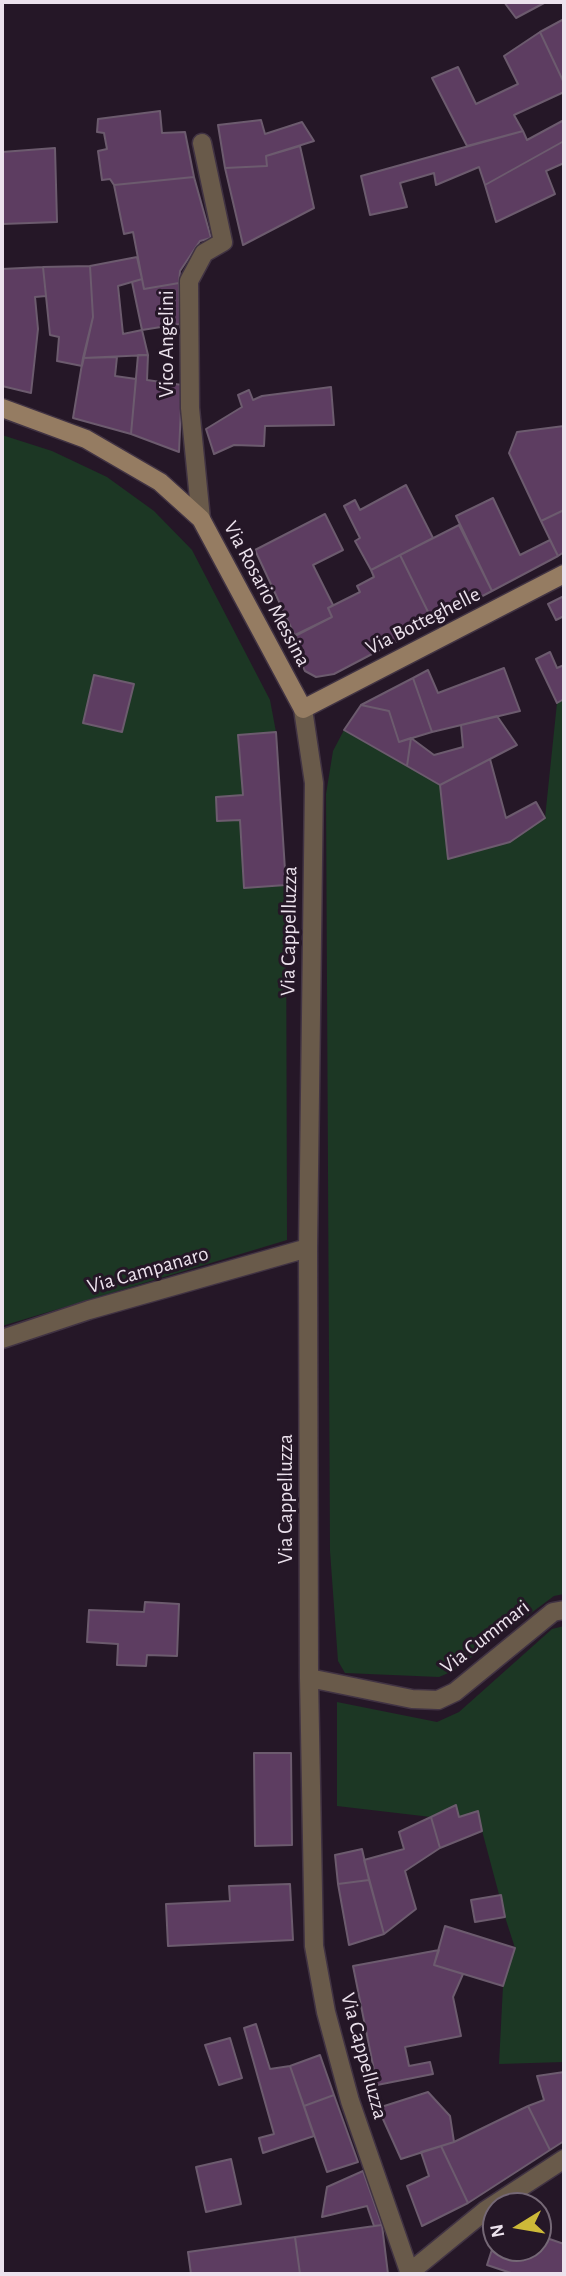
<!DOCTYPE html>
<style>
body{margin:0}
#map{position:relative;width:566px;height:2276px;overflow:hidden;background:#251727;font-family:"Alegreya Sans",sans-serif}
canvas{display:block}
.frame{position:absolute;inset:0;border:4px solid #ece2ed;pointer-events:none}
.north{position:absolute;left:482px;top:2192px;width:70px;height:70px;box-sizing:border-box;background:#251727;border:2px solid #756876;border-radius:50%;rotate:259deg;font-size:19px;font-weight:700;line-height:28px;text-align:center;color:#ece2ed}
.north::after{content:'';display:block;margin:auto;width:24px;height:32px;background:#cdb938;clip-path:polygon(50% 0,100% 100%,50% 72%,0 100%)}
</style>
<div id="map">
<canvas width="566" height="2276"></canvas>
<div class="frame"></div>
<div class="north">N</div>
</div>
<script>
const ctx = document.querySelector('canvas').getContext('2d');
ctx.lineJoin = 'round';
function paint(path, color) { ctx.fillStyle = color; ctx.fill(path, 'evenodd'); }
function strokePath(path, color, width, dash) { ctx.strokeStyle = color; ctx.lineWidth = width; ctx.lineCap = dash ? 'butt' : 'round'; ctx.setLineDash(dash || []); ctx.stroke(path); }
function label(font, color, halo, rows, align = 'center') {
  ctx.font = font + ' "Alegreya Sans",sans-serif'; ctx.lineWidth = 6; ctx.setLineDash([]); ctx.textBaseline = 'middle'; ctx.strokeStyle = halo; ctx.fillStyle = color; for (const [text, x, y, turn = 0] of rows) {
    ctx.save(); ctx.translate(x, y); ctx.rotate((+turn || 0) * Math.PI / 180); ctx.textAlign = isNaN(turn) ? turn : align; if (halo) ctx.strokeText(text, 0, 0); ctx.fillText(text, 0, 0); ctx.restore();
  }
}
const green = new Path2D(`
 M2,435L52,451L107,477L154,511L192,550L270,700L276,732L286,885L287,1240L2,1326Z
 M564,699V1594L554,1596L453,1671L439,1677L345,1673L338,1661L330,1551L326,794L333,751L344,730L440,785L448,858L545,818L557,703Z
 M564,1626V2062L499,2064L503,1986L515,1948L505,1917L477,1812L459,1817L455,1805L431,1817L337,1806V1702L437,1722L459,1712L552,1629Z`);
const building = new Path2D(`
 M504,2H546L516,18Z
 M564,19V83L540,32Z
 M540,32L564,83V92L514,115L523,131L467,146L432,78L458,67L476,104L518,84L504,56Z
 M160,111L162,133L185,132L194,177L114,185L110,179L102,180L98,151L107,149L104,133L97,132L98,119Z
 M261,120L265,134L302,122L314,141L266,156L267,166L225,168L218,125Z
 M564,120V141L485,185L479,167L436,185L434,173L400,183L407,207L370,215L361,176L523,131L527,140Z
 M564,141V163L546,171L555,194L496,222L485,185Z
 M300,146L314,208L243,245L225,168L267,166L266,156Z
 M55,148L57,222L2,224V152Z
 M194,177L211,238L200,241L180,271L179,283L144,289L133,232L124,234L114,185Z
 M137,257L142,279L118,286L123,334L142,330L148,355L83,358L93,317L90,266Z
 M90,266L93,317L82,366L57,361L59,337L50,335L43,267Z
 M43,267L46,296L35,297L38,329L31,393L2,386V269Z
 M142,279L144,289L179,283L180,324L142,330L132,282Z
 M138,355H148L147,380L182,385L179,452L131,434Z
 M117,357L115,376L136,379L131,434L73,418L83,358Z
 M331,387L334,425L265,426L264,446L234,445L214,454L206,429L242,407L238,395L249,390L253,400L262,396Z
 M564,426V510L541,521L509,453L517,432Z
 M406,485L433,538L371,570L355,541L360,538L344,506L355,500L360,510Z
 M493,498L520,555L550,540L558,556L492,591L456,516Z
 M564,510V552L558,556L541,521Z
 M325,514L343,550L313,565L333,605L328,608L332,617L295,636L255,550Z
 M459,525L492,591L433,622L400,555Z
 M400,555L433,622L334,674L316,677L305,671L289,638L332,617L328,608L360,592L357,586L374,577L371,570Z
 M564,596V616L556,620L548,604Z
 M550,652L557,668L564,665V699L557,703L536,659Z
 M504,668L520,711L432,732L413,678L428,670L438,693Z
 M94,675L134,684L122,732L83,723Z
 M413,678L432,732L399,742L389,711L361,705Z
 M361,705L389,711L399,742L411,738L407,766L344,730Z
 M497,716L517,745L440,785L407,766L411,738L434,755L463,747L461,725Z
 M276,732L286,885L244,888L240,820L217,821L216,797L243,795L238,735Z
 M490,759L506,818L536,802L545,818L510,842L448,859L440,785Z
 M145,1602L179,1604L177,1656L147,1655L146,1666L117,1665L118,1644L87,1642L89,1610L144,1612Z
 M254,1753H291L292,1845L255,1846Z
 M456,1805L459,1817L478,1811L482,1831L440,1848L431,1817Z
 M431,1817L440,1848L405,1871L416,1909L384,1934L364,1860L404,1849L399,1832Z
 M362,1849L369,1880L338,1884L335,1855Z
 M369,1880L384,1934L349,1945L338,1884Z
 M290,1884L293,1940L168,1946L166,1904L230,1901L229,1886Z
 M501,1895L505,1917L475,1922L471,1900Z
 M445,1926L515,1948L503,1986L434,1965Z
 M439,1950L434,1965L463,1974L453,1997L461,2036L405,2047L409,2066L430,2062L433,2074L377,2085L353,1966Z
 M256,2024L270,2069L290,2066L314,2136L263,2153L259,2138L274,2134L244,2028Z
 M230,2038L242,2078L219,2085L205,2045Z
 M320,2055L334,2095L304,2106L290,2066Z
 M564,2072V2141L550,2150L528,2106L544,2100L537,2076Z
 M428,2092L450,2116L454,2142L401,2159L378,2108Z
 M334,2095L358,2162L327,2172L304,2106Z
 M528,2106L550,2150L468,2203L441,2146L454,2142Z
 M441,2146L468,2203L422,2226L407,2186L429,2176L421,2152Z
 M231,2159L241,2204L206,2212L196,2167Z
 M363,2171L382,2225L374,2226L367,2206L322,2217L327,2187Z
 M382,2225L388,2274H300L295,2237Z
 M538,2235L564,2244V2274H514L487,2265L496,2237V2248H538Z
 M295,2237L300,2274H191L188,2252Z`);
const street = new Path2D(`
 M201,519L190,408L189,281L204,253L223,242L202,143
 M303,709L314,783L308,1248L309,1678L314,1946L326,2012L350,2101L410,2274
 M2,1339L89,1310L308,1248
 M309,1678L412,1699L438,1700L455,1692L553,1612L564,1610
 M409,2273L486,2210L564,2159`);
const secondary = new Path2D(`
 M2,408L86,439L160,482L201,519L303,709L564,574`);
const streetNames = [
 ["Vico Angelini",167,344,-90],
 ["Via Rosario Messina",267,594,62],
 ["Via Botteghelle",423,621,-27],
 ["Via Cappelluzza",289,931,-89],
 ["Via Campanaro",148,1270,-16],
 ["Via Cappelluzza",286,1499,-90],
 ["Via Cummari",485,1637,-38],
 ["Via Cappelluzza",364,2056,75]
];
paint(green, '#1c3724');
paint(building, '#5d3d61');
strokePath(building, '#6c5b6e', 2);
strokePath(street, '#413343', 21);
strokePath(secondary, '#413343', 21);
strokePath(street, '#695a4a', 18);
strokePath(secondary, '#957c62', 18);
label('21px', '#ece2ed', '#251727', streetNames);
</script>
